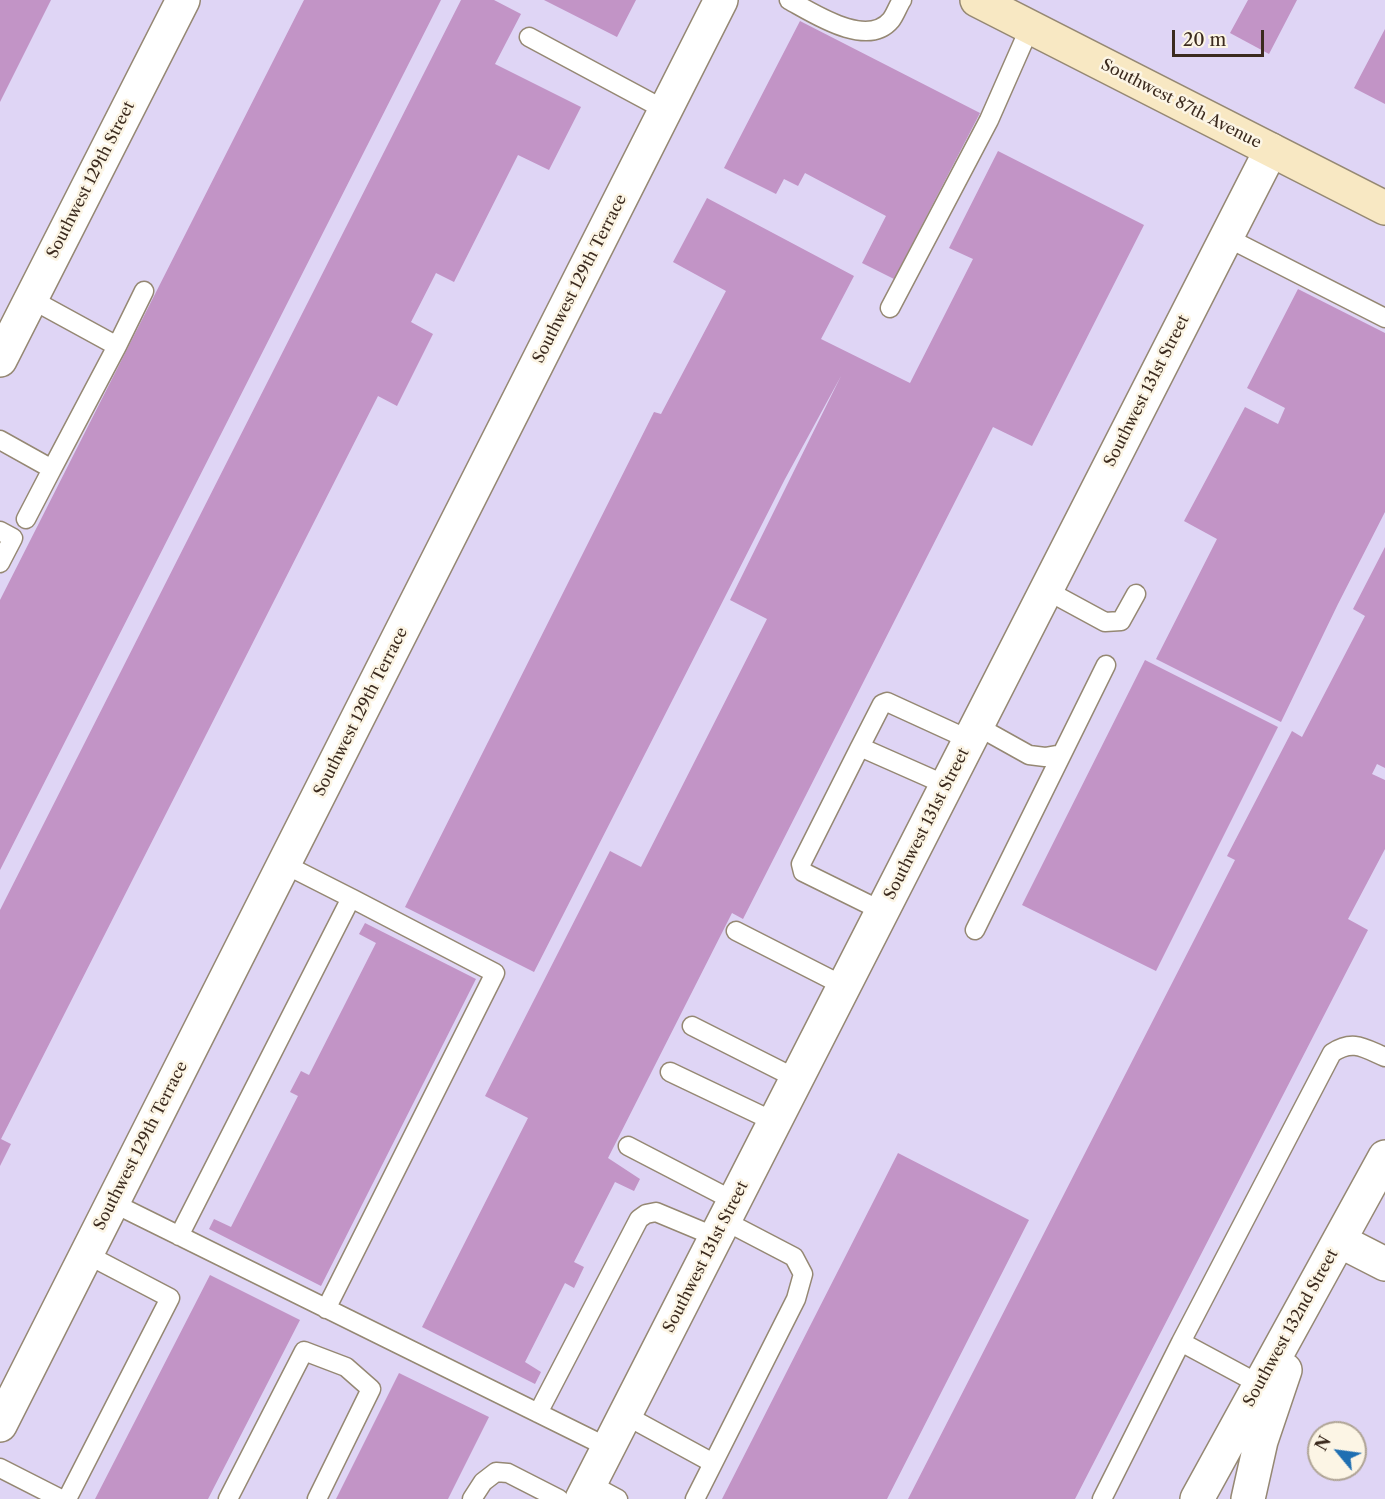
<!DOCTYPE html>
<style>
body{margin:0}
#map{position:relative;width:1385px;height:1499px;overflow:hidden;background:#efe6c8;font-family:"Libre Caslon Text",serif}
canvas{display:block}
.north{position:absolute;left:1307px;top:1421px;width:60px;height:60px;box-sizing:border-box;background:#fcf5e5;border:2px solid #afa495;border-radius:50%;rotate:299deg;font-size:16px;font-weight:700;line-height:24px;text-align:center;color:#3b2a1e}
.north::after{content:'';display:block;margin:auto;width:21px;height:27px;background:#1f6fb2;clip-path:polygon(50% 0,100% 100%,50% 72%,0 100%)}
.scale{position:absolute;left:1172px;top:30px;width:92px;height:27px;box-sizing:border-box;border:3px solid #3b2a1e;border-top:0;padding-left:8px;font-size:18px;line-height:21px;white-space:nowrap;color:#3b2a1e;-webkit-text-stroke:4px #fcf5e5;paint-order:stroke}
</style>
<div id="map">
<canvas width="1385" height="1499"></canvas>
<div class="north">N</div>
<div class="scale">20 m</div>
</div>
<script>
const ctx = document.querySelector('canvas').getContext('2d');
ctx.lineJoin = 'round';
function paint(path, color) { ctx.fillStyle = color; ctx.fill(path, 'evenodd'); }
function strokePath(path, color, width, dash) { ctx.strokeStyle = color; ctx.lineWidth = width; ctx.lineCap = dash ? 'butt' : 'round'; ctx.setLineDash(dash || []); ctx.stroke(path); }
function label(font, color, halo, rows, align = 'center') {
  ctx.font = font + ' "Libre Caslon Text",serif'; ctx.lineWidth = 5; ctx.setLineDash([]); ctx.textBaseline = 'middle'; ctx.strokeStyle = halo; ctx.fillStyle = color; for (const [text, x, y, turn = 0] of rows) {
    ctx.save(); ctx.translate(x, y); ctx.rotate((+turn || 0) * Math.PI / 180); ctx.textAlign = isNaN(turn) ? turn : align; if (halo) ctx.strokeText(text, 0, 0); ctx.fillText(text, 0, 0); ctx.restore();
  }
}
const built = new Path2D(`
 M0,0H1385V1499H0ZM1319,1433H1355V1469H1319Z`);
const building = new Path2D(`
 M0,0H51L0,102Z
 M304,0H441L0,870V600Z
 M461,0H494L521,14L495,64L581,107L549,170L518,155L454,282L436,273L411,322L433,334L397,406L378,396L1,1139L11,1144L0,1166V910Z
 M544,0H636L617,37Z
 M1248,0H1297L1269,54L1230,33Z
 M800,21L980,113L894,279L862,263L886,216L805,173L798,186L784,179L776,194L724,168Z
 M1385,29V104L1354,88Z
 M998,151L1144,225L1032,446L993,427L743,919L732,913L608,1158L640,1179L634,1191L615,1182L574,1262L584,1267L574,1288L565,1283L525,1362L541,1372L535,1384L422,1327L528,1118L485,1096L610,851L641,867L767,619L730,600L841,376L785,479L534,972L405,907L654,412L661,414L726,291L673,262L707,198L854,276L821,339L910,383L973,259L949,248Z
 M1298,289L1385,333V512L1338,604L1281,722L1156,659L1217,539L1184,521L1245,407L1278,424L1285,408L1247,388Z
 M1385,547V768L1377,764L1372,774L1385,780V849L1348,919L1368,930L1075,1499H908L1235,860L1227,856L1292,731L1302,737L1365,616L1353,609Z
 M1145,660L1278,727L1156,971L1022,905Z
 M365,923L476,979L321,1286L209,1229L214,1219L231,1227L298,1096L290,1092L301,1071L309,1075L376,943L359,934Z
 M898,1153L1029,1220L887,1499H722Z
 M210,1275L300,1320L208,1499H95Z
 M399,1373L489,1417L448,1499H336Z`);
const service = new Path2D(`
 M789,0C813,13 867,49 891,20C895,15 898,6 902,0
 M529,37L665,110
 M1226,237L1385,318
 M890,308L989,120L1030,27
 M117,346L144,291
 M0,440L52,469L117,346L31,299
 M26,519L52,469
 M0,531L13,538L0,563
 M1046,590L1105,622L1121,621L1136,594
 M977,726L1029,755L1045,757L1062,754L1106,665
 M860,747L882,704L887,702L970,740
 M284,864L351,898
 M882,911L803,872L801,864L860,747L946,785
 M975,930L1062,754
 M736,931L844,986
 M692,1026L797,1079
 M670,1072L775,1122
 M628,1146L734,1201
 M113,1203L609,1448
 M179,1236L351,898L495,973L326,1309
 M1181,1342L1332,1053C1353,1039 1364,1048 1385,1057
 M538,1413L639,1219L646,1214L656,1212L716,1237
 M625,1415L713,1463
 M0,1468L61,1499
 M590,1484L618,1499
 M67,1499L170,1298L86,1254
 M228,1499L304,1351L346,1367L371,1389L317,1499
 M472,1499L483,1482L496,1472L508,1473L559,1499
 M695,1499L796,1299L803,1274L794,1257L725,1221
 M1102,1499L1181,1342L1259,1384`);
const minor = new Path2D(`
 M0,360L183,0
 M1340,1241L1385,1264
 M0,1425L721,0
 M582,1499L1271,150
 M1197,1499L1385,1157
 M1248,1499L1261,1441L1285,1370`);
const secondary = new Path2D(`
 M977,0L1385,208`);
const streetNames = [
 ["Southwest 87th Avenue",1181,104,27],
 ["Southwest 129th Street",91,180,-63],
 ["Southwest 129th Terrace",580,279,-63],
 ["Southwest 131st Street",1147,391,-63],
 ["Southwest 129th Terrace",361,712,-63],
 ["Southwest 131st Street",927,824,-63],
 ["Southwest 129th Terrace",141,1146,-63],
 ["Southwest 131st Street",706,1257,-63],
 ["Southwest 132nd Street",1291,1328,-61]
];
paint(built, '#dfd5f5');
paint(building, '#c294c6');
strokePath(service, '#958873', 21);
strokePath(minor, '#958873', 36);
strokePath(secondary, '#958873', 36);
strokePath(service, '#fff', 18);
strokePath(minor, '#fff', 33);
strokePath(secondary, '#f8e8c3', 33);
label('16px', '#3b2a1e', '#fcf5e5', streetNames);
</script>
